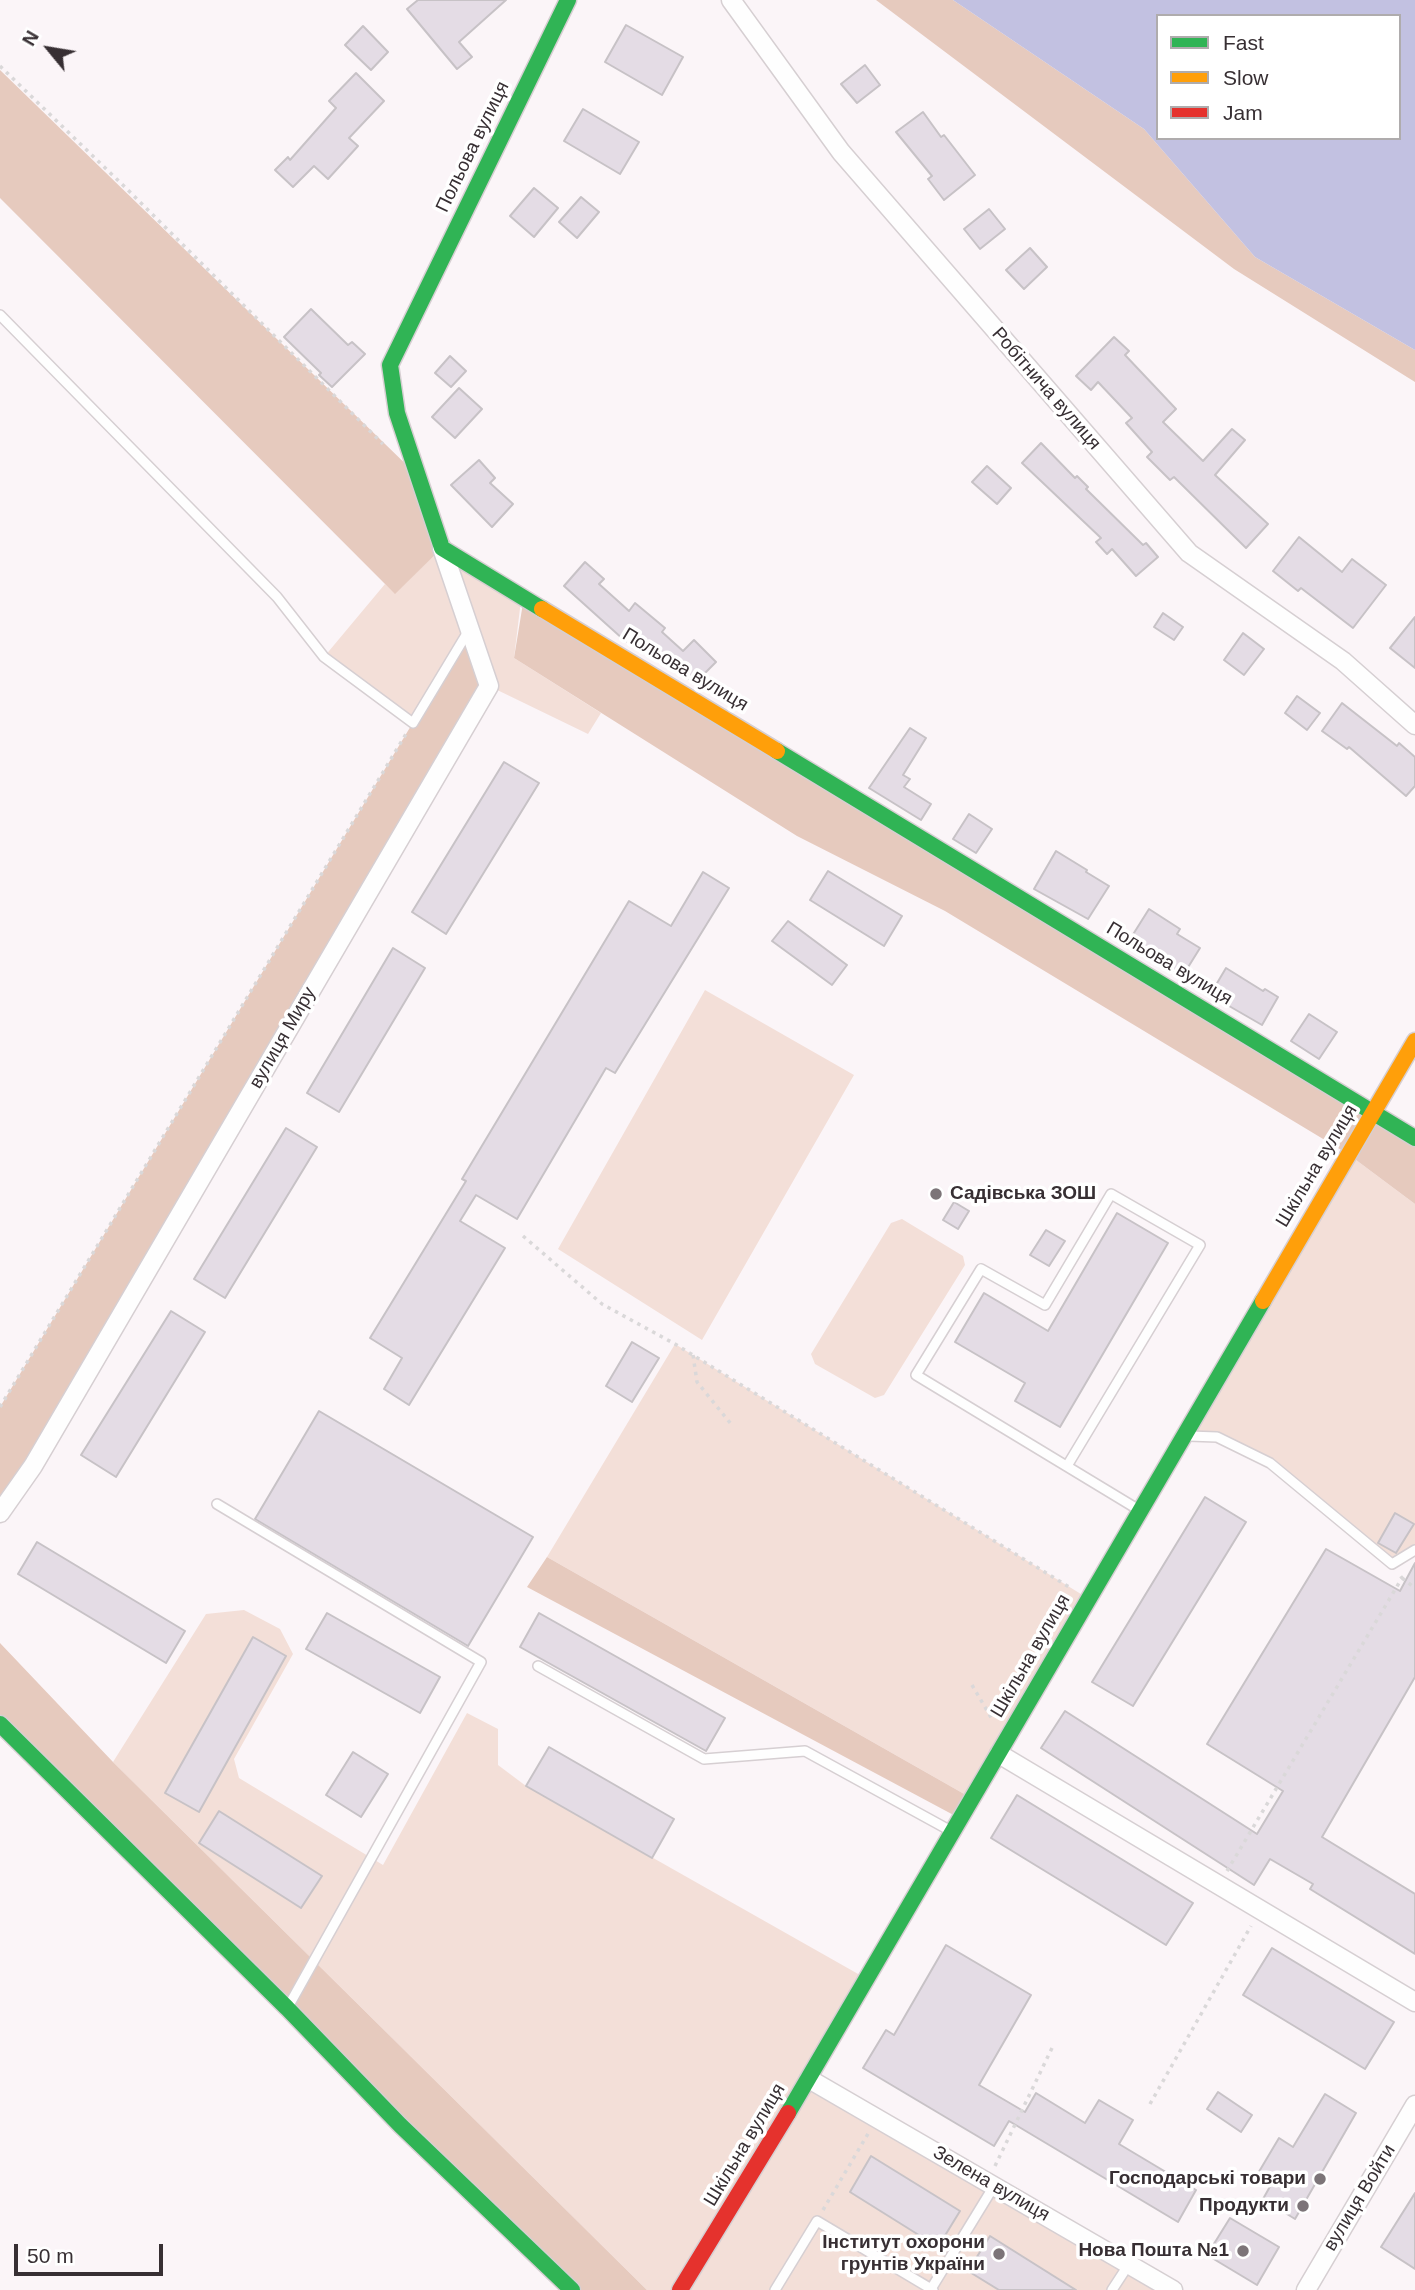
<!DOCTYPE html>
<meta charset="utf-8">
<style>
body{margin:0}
#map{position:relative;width:1415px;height:2290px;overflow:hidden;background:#fbf5f8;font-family:Arial,sans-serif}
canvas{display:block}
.legend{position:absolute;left:1156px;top:14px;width:245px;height:126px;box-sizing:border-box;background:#fff;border:2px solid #afacad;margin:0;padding:9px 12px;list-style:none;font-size:21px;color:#372f33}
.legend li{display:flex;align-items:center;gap:14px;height:35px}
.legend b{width:35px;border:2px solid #afacad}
.north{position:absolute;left:14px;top:14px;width:70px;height:70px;-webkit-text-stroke:5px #fff;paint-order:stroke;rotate:300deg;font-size:19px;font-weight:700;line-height:28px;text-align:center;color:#372f33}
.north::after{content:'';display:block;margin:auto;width:24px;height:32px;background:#372f33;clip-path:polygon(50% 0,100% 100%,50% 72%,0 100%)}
.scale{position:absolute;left:14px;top:2244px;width:149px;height:32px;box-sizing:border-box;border:4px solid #372f33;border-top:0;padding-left:9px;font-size:21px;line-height:24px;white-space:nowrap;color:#372f33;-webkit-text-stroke:5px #fff;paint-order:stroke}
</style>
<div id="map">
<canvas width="1415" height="2290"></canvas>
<ul class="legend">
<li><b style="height:9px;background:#30b455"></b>Fast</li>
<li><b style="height:9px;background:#ff9f0a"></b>Slow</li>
<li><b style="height:9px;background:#e5322d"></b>Jam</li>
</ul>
<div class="north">N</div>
<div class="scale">50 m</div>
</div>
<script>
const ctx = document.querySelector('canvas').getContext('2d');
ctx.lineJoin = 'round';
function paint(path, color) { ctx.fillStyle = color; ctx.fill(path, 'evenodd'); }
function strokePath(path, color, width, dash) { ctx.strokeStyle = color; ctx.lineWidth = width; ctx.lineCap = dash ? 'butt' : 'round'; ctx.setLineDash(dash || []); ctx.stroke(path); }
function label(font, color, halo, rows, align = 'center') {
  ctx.font = font + ' Arial,sans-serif'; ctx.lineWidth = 7; ctx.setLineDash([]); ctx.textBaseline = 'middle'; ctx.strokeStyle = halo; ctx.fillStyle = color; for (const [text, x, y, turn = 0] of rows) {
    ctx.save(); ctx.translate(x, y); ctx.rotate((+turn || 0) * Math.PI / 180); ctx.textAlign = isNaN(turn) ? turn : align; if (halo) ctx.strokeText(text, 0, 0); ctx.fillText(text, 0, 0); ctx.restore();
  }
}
const green = new Path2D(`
 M442,548L521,600L514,658L601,713L588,734L489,686L413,723L324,657L385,584L395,593Z
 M705,990L854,1075L702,1340L558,1249Z
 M1348,1154L1415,1204V1550L1392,1564L1270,1463L1217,1437L1184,1436Z
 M902,1219L963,1256L965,1265L884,1395L875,1398L815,1364L811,1354L891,1223Z
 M675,1344L1089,1599L973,1799L547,1557Z
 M244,1610L280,1629L293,1654L234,1759L239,1778L383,1865L467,1713L498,1729V1765L526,1786L867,1979L809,2079L1172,2290H1076L990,2236L969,2271L998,2290H647L113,1762L206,1614Z`);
const forest = new Path2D(`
 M876,0H953L1144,129L1255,257L1415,350V382L1234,269Z
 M0,70L418,476L442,548L395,594L0,198Z
 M524,597L1415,1142V1204L1348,1154L945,911L797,836L514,658Z
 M470,628L489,686L0,1514V1407Z
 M547,1557L973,1799L961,1819L527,1587Z
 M0,1643L113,1762L647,2290H571L0,1724Z`);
const water = new Path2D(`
 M953,0H1415V350L1255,257L1144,129ZM1158,16H1399V138H1158Z`);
const building = new Path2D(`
 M418,0H506L459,42L472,57L457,69L407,9Z
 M626,25L683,57L662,95L605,62Z
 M363,26L388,52L371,70L345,45Z
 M865,65L880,85L857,103L841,84Z
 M356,73L384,101L349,138L358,146L328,179L314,166L293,187L275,170L288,157L290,160L336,108L329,101Z
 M583,109L639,142L620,174L564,141Z
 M923,112L941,137L944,135L975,175L944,200L928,179L932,176L896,132Z
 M534,188L558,208L534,237L510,216Z
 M581,197L599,212L577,238L559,222Z
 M989,209L1005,229L980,249L964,229Z
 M1030,248L1047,267L1024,289L1006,270Z
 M311,309L348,345L352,342L365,354L332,387L319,375L321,373L284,337Z
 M1114,337L1129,351L1125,355L1176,409L1163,422L1203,461L1232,429L1245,440L1215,475L1268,524L1246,548L1174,477L1170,480L1147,457L1152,452L1126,423L1132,418L1098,382L1091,390L1076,376Z
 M450,356L466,371L451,387L435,373Z
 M459,388L482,409L455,438L432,417Z
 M1041,443L1075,478L1077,476L1088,487L1086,489L1143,545L1146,543L1158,557L1136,576L1112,549L1107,554L1096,542L1101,538L1022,463Z
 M479,460L495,478L490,483L513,504L492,527L451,485Z
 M987,466L1011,488L997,504L972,482Z
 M1299,537L1342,572L1352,559L1386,585L1353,628L1301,588L1298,591L1273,571Z
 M585,562L604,579L599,584L629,611L635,603L665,628L662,632L683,651L694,640L716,662L695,683L678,673L664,659L661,662L647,649L645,653L624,640L564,586Z
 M1163,613L1183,627L1174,640L1154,627Z
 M1415,617V668L1390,648Z
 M1243,633L1264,649L1244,675L1224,660Z
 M1297,696L1320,713L1307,730L1285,713Z
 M1342,703L1397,746L1399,743L1415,757V786L1406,796L1349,747L1347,749L1322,731Z
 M910,728L926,738L903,775L910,779L904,787L931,804L921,820L869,788Z
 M504,762L539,783L446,934L412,912Z
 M969,814L992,829L976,853L953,839Z
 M1056,851L1087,870L1086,872L1109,886L1088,919L1034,889Z
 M828,871L902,916L884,946L810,900Z
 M703,872L729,888L615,1073L606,1068L517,1219L476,1195L460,1221L505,1248L409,1405L384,1389L402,1358L370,1338L466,1181L462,1179L629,901L671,926Z
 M1149,909L1180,929L1177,934L1200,948L1182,977L1127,944Z
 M788,921L847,965L832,985L772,941Z
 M393,948L425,968L339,1112L307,1093Z
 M1226,968L1263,991L1265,989L1278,997L1262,1025L1210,995Z
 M1309,1014L1337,1032L1319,1059L1291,1041Z
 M286,1128L317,1147L225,1298L194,1279Z
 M954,1202L969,1211L958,1229L943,1220Z
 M1117,1213L1168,1243L1060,1427L1015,1401L1025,1383L955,1342L984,1293L1048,1331Z
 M1046,1230L1065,1241L1049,1266L1030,1255Z
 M171,1311L205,1332L116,1477L81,1455Z
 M632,1342L659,1358L632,1402L606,1386Z
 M319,1411L533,1537L468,1646L255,1519Z
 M1205,1497L1246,1522L1133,1706L1092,1682Z
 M1395,1513L1414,1524L1396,1553L1378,1543Z
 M37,1542L185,1631L166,1663L18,1574Z
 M1326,1549L1400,1591L1415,1563V1677L1322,1837L1415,1894V1954L1310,1889L1313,1884L1270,1859L1254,1885L1041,1748L1065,1711L1257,1834L1283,1791L1207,1744Z
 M327,1613L440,1677L420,1713L306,1649Z
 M539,1613L725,1718L706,1751L520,1647Z
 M253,1637L286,1656L199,1812L165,1793Z
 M549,1747L674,1819L652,1858L526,1786Z
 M353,1752L388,1774L361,1817L326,1795Z
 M1017,1795L1193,1903L1166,1945L991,1838Z
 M219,1811L322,1876L301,1908L199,1843Z
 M946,1945L1031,1995L979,2085L1025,2112L1036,2093L1085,2123L1099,2100L1133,2120L1119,2144L1196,2190L1178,2222L1009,2121L994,2146L863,2068L886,2030L894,2035Z
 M1272,1948L1394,2022L1365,2069L1243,1995Z
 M1218,2092L1252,2115L1241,2132L1207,2109Z
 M1325,2094L1356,2113L1295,2219L1263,2199L1272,2183L1257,2175L1279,2138L1293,2147Z
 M871,2156L960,2211L938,2247L850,2192Z
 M1415,2193V2269L1381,2247Z
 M1230,2218L1279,2247L1257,2285L1207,2255Z
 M990,2236L1076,2290H999L968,2271Z`);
const path = new Path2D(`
 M0,66L129,191L383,444
 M523,1236L602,1304L675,1344L1069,1587
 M693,1355L697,1382L731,1424
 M0,1407L406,734
 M1402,1578L1415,1588
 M972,1685L992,1719
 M1227,1871L1402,1578L1399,1574
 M1150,2104L1251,1926
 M995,2166L1053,2046
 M823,2210L869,2132`);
const lane = new Path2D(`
 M0,315L277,597L324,657L413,723L469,630
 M1189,1436L1217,1437L1270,1463L1392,1564L1415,1550
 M1067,1466L1200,1245L1111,1194L1045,1305L981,1269L916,1375L1139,1510
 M217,1504L481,1662L288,2007
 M538,1666L704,1759L805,1751L951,1831
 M931,2289L994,2186
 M775,2290L817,2221L933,2290
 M1112,2290L1129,2264`);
const street = new Path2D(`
 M731,0L841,152L1189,553L1343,661L1415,725
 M0,1513L33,1466L489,686L442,548
 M999,1754L1415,2002
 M809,2079L1173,2290
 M1306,2290L1415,2105`);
const fast = new Path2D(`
 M542,609L442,548L397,413L390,365L568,0
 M777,751L1415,1138
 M0,1724L287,2008L400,2125L572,2290
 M788,2113L1263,1301`);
const slow = new Path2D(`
 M542,609L777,751
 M1263,1301L1415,1041`);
const jam = new Path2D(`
 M680,2290L788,2113`);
const markers = [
 [936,1194,7,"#7c7478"],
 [1320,2179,7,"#7c7478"],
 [1303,2206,7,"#7c7478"],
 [1243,2251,7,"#7c7478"],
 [999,2254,7,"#7c7478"]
];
const streetNames = [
 ["Польова вулиця",473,147,-64],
 ["Робітнича вулиця",1046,389,49],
 ["Польова вулиця",685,670,31],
 ["Польова вулиця",1169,964,31],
 ["вулиця Миру",283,1038,-60],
 ["Шкільна вулиця",1317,1166,-59],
 ["Шкільна вулиця",1031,1656,-60],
 ["Шкільна вулиця",745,2145,-59],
 ["Зелена вулиця",991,2184,30],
 ["вулиця Войти",1360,2198,-59]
];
const poiNames = [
 ["Садівська ЗОШ",950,1194,"left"],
 ["Господарські товари",1306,2179],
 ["Продукти",1289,2206],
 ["Інститут охорони",985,2243],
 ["грунтів України",985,2265],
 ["Нова Пошта №1",1229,2251]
];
paint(green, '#f3dfd8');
paint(forest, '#e6cabe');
paint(water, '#c2c1e1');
paint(building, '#e4dce5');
strokePath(building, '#c7c2c6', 2);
strokePath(lane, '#d6cfd2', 12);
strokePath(street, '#d6cfd2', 21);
strokePath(fast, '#d6cfd2', 19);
strokePath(slow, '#d6cfd2', 19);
strokePath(jam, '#d6cfd2', 19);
strokePath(path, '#dad8d9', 3.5, [3.5, 5]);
strokePath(lane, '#fefefe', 9);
strokePath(street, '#fefefe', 18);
strokePath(fast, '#30b455', 16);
strokePath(slow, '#ff9f0a', 16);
strokePath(jam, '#e5322d', 16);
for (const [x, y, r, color] of markers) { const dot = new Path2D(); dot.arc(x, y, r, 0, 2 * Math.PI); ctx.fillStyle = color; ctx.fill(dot); strokePath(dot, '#fff', 2.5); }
label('19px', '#372f33', '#fff', streetNames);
label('bold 19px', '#372f33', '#fff', poiNames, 'right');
</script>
